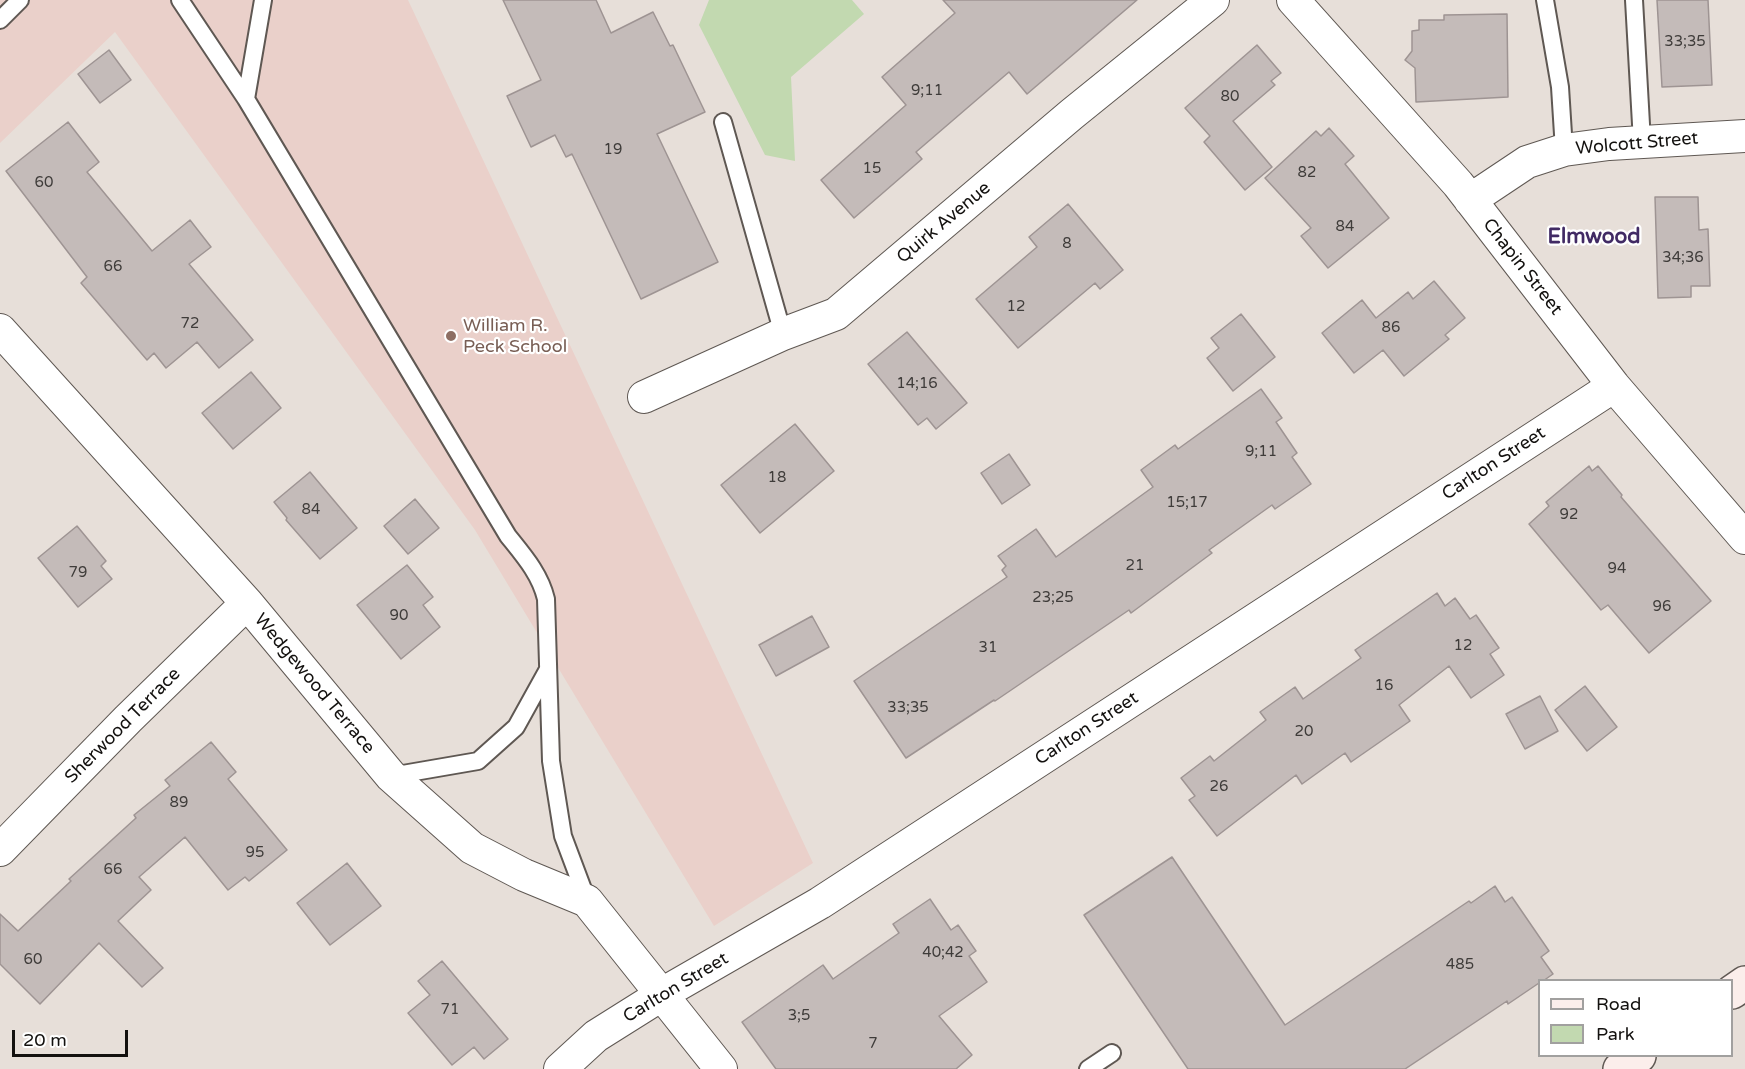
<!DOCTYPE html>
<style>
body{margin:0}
#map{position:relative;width:1745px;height:1069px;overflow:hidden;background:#e7dfd9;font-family:"Varela Round",sans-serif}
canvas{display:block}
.legend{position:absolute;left:1538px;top:979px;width:195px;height:78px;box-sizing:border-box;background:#fff;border:2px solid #a1a09f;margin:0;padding:8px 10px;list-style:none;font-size:18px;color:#13110f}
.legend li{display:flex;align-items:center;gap:12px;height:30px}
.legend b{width:30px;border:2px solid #a1a09f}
.scale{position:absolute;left:12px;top:1030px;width:116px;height:27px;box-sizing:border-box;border:3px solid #13110f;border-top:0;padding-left:8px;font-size:18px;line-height:21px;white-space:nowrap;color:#13110f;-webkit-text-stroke:4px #fff;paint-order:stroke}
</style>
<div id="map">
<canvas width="1745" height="1069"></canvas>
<ul class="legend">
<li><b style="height:8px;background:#fbeeeb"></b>Road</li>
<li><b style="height:16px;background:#c2d9b0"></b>Park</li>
</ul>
<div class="scale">20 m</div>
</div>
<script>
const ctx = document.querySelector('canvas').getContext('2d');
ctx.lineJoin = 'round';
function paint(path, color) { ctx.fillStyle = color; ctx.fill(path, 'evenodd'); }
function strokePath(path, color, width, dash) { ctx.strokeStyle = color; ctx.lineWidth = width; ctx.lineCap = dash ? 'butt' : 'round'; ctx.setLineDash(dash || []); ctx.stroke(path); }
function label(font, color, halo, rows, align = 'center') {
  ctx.font = font + ' "Varela Round",sans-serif'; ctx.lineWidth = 4.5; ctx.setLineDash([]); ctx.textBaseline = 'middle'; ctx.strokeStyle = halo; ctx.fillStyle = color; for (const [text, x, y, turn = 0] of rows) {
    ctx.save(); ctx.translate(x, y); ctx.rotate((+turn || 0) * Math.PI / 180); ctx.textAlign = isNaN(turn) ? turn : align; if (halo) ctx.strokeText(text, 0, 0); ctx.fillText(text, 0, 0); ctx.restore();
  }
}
const education = new Path2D(`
 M0,0H408L813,863L714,926L475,530L115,32L0,143Z`);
const green = new Path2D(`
 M709,0H852L864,14L791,77L795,161L765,155L699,25Z`);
const building = new Path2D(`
 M503,0H596L611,33L653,12L670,46L673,45L705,112L657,134L718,262L641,299L572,154L566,157L555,135L531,147L507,96L541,80Z
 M943,0H1137L1027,94L1009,72L916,152L922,159L854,218L821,180L906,105L882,77L955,13Z
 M1657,0H1708L1712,85L1662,87Z
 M1507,14L1508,97L1416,102L1415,68L1405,60L1412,51V31L1419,30V20H1444V15Z
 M1257,45L1281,73L1271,81L1275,85L1233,121L1272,167L1245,190L1204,142L1210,136L1185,108Z
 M109,50L131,80L100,103L78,74Z
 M68,122L99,162L87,172L152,251L190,220L211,247L189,264L253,340L219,368L197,342L166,368L154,353L147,360L81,283L87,277L6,171Z
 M1329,128L1354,156L1345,164L1389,218L1328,268L1301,236L1311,228L1265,178L1316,131L1321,136Z
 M1655,197H1698L1699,230L1708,229L1710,286H1691V297L1658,298Z
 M1068,204L1123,270L1100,289L1095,283L1018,348L976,299L1037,247L1029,237Z
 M1434,281L1465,318L1445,335L1449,339L1404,376L1383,350L1354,373L1322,333L1362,300L1376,318L1408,292L1413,299Z
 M1241,314L1275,357L1233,391L1207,358L1219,348L1211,338Z
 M907,332L967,403L936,429L927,418L918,425L868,364Z
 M251,372L281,408L233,449L202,413Z
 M1261,389L1282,418L1276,422L1297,453L1292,457L1311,484L1275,509L1272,505L1209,550L1212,553L1131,613L1129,610L995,701L994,700L906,758L854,681L1007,577L1002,570L1006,566L998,556L1036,529L1056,557L1153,487L1141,470L1175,445L1178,449Z
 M795,424L834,471L760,533L721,485Z
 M1009,454L1030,485L1002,504L981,473Z
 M1589,466L1592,471L1598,466L1622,495L1621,497L1711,601L1649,653L1608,605L1601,610L1529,524L1549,506L1546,502Z
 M310,472L357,528L320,559L286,520L287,518L274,502Z
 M415,499L439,528L408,554L384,526Z
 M77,526L106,561L101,566L112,579L78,607L38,558Z
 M407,565L433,597L423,605L440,627L401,659L357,605Z
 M1437,593L1445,606L1455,598L1470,619L1476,615L1499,648L1490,654L1504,675L1471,698L1449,666L1399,705L1410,721L1351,762L1345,753L1302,784L1296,775L1217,836L1189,800L1195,796L1181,778L1210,756L1214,761L1266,720L1260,712L1295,687L1303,699L1361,658L1355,650Z
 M812,616L829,647L776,676L759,645Z
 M1585,686L1617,727L1587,751L1555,710Z
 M1540,696L1558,731L1525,749L1506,714Z
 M211,742L236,772L228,779L287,850L249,881L245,877L228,890L185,837L139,877L151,890L118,921L163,968L142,987L99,943L40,1004L0,964V914L18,931L71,881L69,879L136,818L134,815L170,786L165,780Z
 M1172,857L1285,1025L1469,901L1471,903L1495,886L1505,902L1512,897L1549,951L1541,957L1553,974L1543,981H1539V983L1508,1004L1507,1001L1405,1069H1188L1084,915Z
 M347,863L381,906L330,945L297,903Z
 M930,899L951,930L958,925L976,951L969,956L987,982L939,1016L972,1055L956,1069H776L742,1022L823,965L833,979L899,933L893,924Z
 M442,961L508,1039L484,1059L474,1047L452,1065L408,1013L430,995L418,981Z`);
const lane = new Path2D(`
 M180,0L246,99L508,536C524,556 540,574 546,599L551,761L563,836L587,900
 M1545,0L1560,87L1564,150
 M1634,0L1642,142
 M0,20L20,0
 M246,99L263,0
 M723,122L783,334
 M391,776L478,761L516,727L547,671
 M1088,1069L1112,1053`);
const street = new Path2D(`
 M1293,0L1458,184L1614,386L1745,538
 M1470,200L1527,162L1564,150L1609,144L1745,136
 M0,330L247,603L391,776L472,848L524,875L587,901L721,1069
 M644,397L783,334L836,314L1072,114L1213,0
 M0,850L128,719L247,603
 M560,1069L596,1036L674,987L820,903L1614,386`);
const secondary = new Path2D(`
 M1732,992L1745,983
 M1620,1069L1639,1056`);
const markers = [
 [451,336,6,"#8d6e63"]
];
const numberNames = [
 ["33;35",1685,42],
 ["9;11",927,91],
 ["80",1230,97],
 ["19",613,150],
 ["15",872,169],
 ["82",1307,173],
 ["60",44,183],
 ["84",1345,227],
 ["8",1067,244],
 ["34;36",1683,258],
 ["66",113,267],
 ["12",1016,307],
 ["72",190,324],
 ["86",1391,328],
 ["14;16",917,384],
 ["9;11",1261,452],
 ["18",777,478],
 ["15;17",1187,503],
 ["84",311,510],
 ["92",1569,515],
 ["21",1135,566],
 ["94",1617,569],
 ["79",78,573],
 ["23;25",1053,598],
 ["96",1662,607],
 ["90",399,616],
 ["12",1463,646],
 ["31",988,648],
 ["16",1384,686],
 ["33;35",908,708],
 ["20",1304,732],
 ["26",1219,787],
 ["89",179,803],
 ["95",255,853],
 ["66",113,870],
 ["40;42",943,953],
 ["60",33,960],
 ["485",1460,965],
 ["71",450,1010],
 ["3;5",799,1016],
 ["7",873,1044]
];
const streetNames = [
 ["Wolcott Street",1637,144,-5],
 ["Quirk Avenue",944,223,-40],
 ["Chapin Street",1522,267,52],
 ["Carlton Street",1494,464,-33],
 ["Wedgewood Terrace",314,684,50],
 ["Sherwood Terrace",123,726,-45],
 ["Carlton Street",1087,729,-33],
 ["Carlton Street",676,988,-31]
];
const educationNames = [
 ["William R.",463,326],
 ["Peck School",463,347]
];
const quarterNames = [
 ["Elmwood",1594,237]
];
paint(education, '#ead0ca');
paint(green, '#c2d9b0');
paint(building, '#c4bbb9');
strokePath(building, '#9e9493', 1.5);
strokePath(lane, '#5f5853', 20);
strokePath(street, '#5f5853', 34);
strokePath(secondary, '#5f5853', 36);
strokePath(lane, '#fff', 16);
strokePath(street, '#fff', 32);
strokePath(secondary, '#fbeeeb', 33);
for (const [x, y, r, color] of markers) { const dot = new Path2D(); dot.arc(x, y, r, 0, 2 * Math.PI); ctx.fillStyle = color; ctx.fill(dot); strokePath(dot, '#fff', 2); }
label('15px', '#3f3c3a', null, numberNames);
label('18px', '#13110f', '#fff', streetNames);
label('18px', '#785e54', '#fff', educationNames, 'left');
label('bold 21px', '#412a64', '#fff', quarterNames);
</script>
